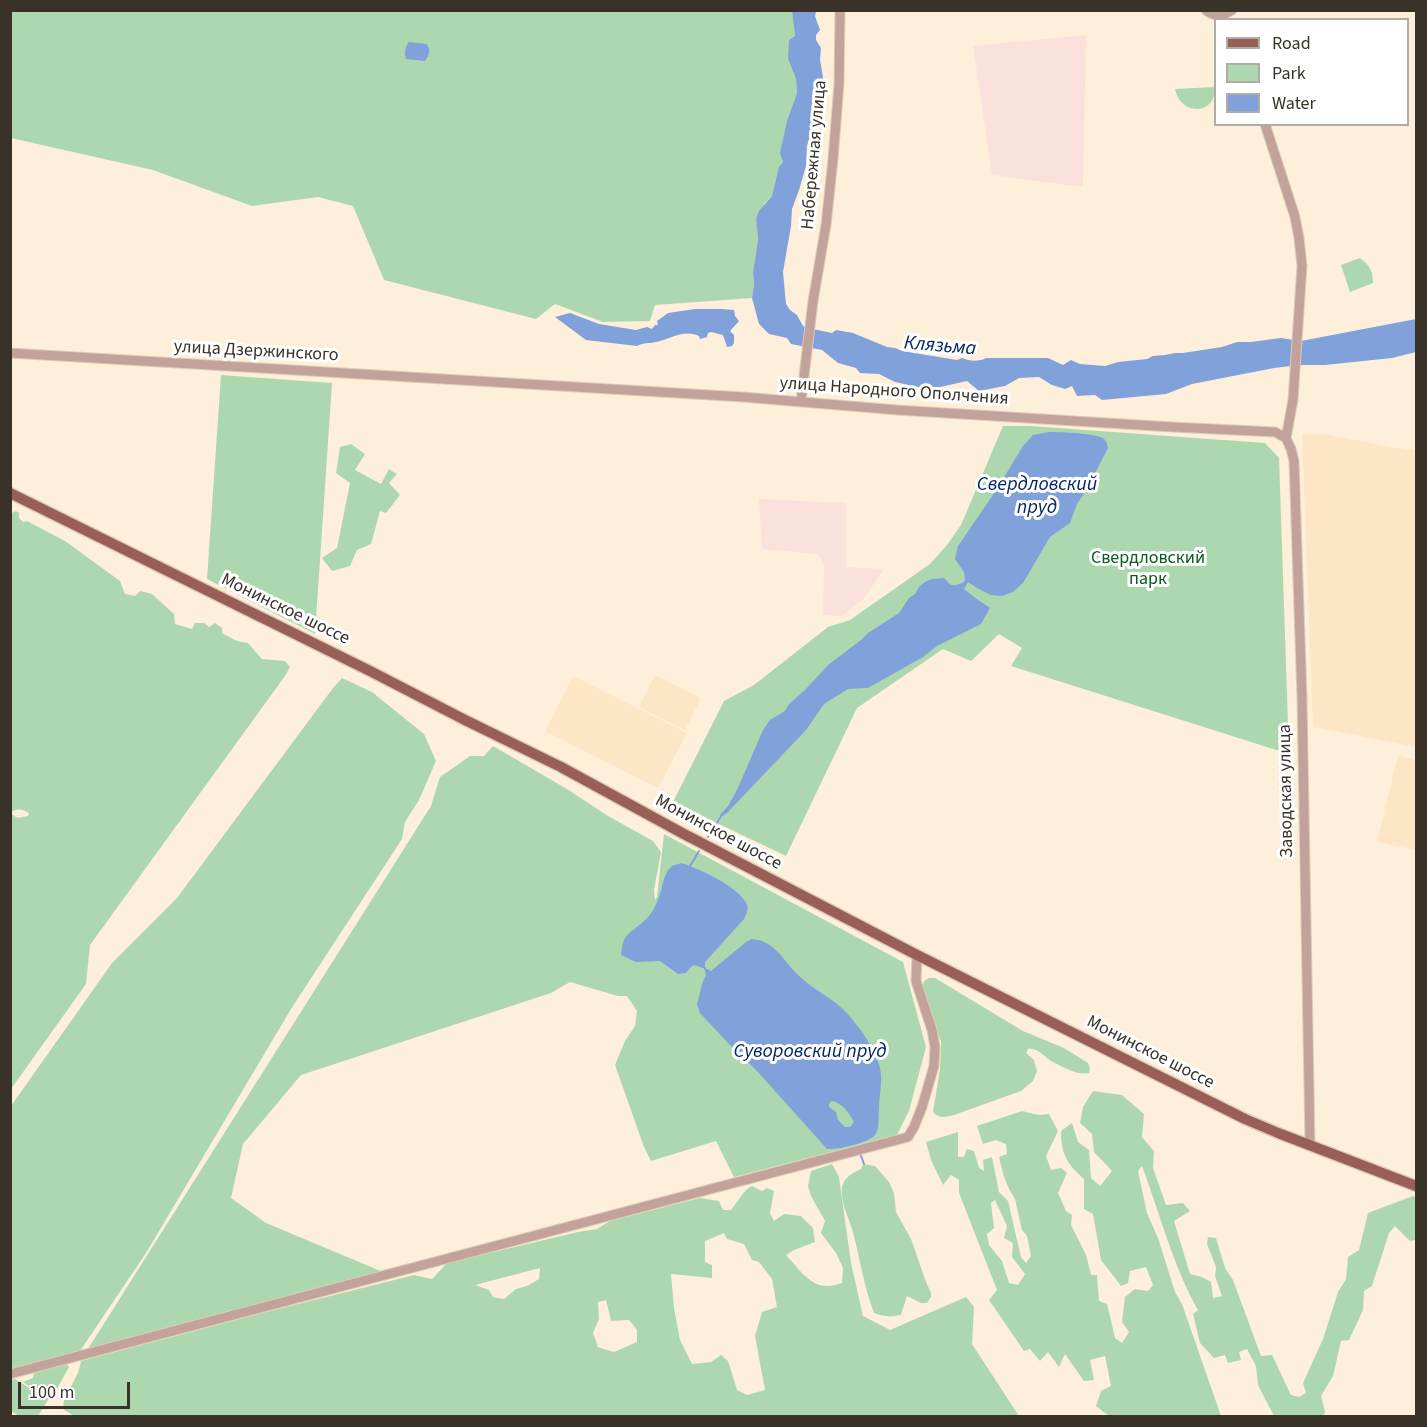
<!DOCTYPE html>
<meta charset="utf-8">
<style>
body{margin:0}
#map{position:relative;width:1427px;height:1427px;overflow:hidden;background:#feefda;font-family:"Source Sans 3",sans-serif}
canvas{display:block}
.frame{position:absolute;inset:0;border:12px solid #393228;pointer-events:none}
.legend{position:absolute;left:1214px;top:18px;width:195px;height:108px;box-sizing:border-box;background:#fff;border:2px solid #b0ada9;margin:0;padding:8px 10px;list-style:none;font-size:18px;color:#393228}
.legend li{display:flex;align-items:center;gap:12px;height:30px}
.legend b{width:30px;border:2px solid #b0ada9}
.scale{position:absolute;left:18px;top:1382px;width:112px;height:27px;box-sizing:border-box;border:3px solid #393228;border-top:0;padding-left:8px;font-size:18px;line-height:21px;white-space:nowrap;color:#393228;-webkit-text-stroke:4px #fff;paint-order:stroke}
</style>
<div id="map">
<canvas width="1427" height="1427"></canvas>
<div class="frame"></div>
<ul class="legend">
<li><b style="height:8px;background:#995e56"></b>Road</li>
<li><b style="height:16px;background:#add8af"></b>Park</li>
<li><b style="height:16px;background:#81a1db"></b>Water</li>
</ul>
<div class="scale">100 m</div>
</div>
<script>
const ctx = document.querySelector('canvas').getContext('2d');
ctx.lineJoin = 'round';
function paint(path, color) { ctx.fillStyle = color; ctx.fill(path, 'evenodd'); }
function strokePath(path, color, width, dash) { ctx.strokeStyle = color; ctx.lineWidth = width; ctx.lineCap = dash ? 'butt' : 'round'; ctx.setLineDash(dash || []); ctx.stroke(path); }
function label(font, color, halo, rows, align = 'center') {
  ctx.font = font + ' "Source Sans 3",sans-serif'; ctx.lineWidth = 6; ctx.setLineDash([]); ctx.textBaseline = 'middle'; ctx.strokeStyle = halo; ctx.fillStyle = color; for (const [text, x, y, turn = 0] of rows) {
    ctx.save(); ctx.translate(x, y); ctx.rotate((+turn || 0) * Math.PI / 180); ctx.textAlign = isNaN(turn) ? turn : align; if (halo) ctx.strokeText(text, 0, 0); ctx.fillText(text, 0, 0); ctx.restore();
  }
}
const built = new Path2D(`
 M1302,434H1324L1407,450H1416V747L1313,727Z
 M655,675L701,698L685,730L639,707Z
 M573,676L687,733L658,788L545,731Z
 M1398,755L1416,760V850L1377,842Z`);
const education = new Path2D(`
 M1086,35L1083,187L992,175L973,46Z
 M759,499L846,503V567L884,569L863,600L841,616L823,615L824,564L818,554L762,549Z`);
const green = new Path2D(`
 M713,10L714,12L716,10H792L795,36L788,59L796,79L797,93L793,104L783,162L772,196L765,203L756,219L758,239L753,272L754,285L752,298L655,305L650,321L603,322L555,304L536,319L384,280L353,206L318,197L252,206L153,170L11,138V11Z
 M1215,87C1216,116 1180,116 1175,89Z
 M1360,258C1370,265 1373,272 1373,283L1350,292L1341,265Z
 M221,375L332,383L315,634L207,579Z
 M1003,426H1030L1265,443L1279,458L1289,754L1011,666L1022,648L999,634L971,661L943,649L857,708L786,856L673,802L724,701L754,685L828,627L850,620L930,564L947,545L961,525Z
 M351,444L365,454L355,470L381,484L389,469L397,474L389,483L400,495L386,513L380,511L371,544L357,550L350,566L332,571L322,558L337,548L350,483L336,473L340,447Z
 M16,511L19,513V518L23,522L27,521L65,541L120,581L125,594L135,596L140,591L152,594L174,614L175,624L192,629L195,623H204L209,627L215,623L222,628V633L237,641L248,643L262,659L285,661L290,667L285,676L90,945L86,984L11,1089V814L18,818L28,816L29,813C23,809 16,808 10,813V514Z
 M342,678L372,692L424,734L436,761L419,800L405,822L402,839L291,1009L146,1253L78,1354L11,1370V1106L112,963L177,898L333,688Z
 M493,746L567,789L608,816L653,841L661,852L654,890L655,900L657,897L664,834L903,962L926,1047L909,1111L897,1135L734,1177L716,1141L651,1161L644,1147L615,1065L625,1041L635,1026L637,1011L627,996H618L570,982L551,993L301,1075L243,1144L231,1198L266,1223L383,1272L86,1352L431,806L440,777L470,756H484Z
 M929,978H935L1023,1031L1064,1048L1088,1063L1090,1069L1089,1073C1078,1076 1063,1067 1053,1062C1044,1057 1038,1047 1028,1049L1026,1053L1034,1060L1037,1071L1033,1081L1021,1091L954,1115C945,1117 939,1119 933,1112L940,1069L941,1042L922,989L924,981Z
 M1093,1091L1122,1095L1144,1114L1142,1137L1154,1151L1153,1168L1166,1205L1183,1203L1190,1211L1174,1221L1190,1274L1202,1277L1211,1282L1213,1298L1222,1296L1215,1276L1216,1267L1207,1244L1208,1237L1216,1238L1225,1268L1233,1280L1261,1356L1272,1355L1291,1395L1299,1397L1306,1393L1303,1383L1323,1339L1338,1292L1346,1279L1348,1257L1359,1250L1368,1213L1413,1196L1416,1198V1240L1410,1241L1395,1226L1389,1233L1372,1286L1364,1291L1363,1310L1349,1340L1341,1341L1333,1376L1321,1396L1325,1412L1323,1416H1274L1258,1385L1256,1366L1247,1349L1239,1352L1241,1360L1228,1363L1225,1355L1214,1358L1200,1343L1193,1314L1198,1310C1173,1266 1160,1214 1142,1166L1138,1171L1147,1213L1158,1238L1175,1292L1182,1304L1221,1416H1153L1152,1415L1150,1416H1109L1096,1406L1101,1391L1111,1386L1105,1356L1090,1360L1094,1380L1084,1381L1065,1354L1059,1367L1048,1352L1040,1361L1030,1349L1024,1351L989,1300L997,1290L959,1193V1180L951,1175L943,1185L931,1160L926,1142L958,1132V1157H964L967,1149L974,1151L979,1168L984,1171L983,1160L992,1157L999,1192L1008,1201L1021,1257L1026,1263L1031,1256L1027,1236L1022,1230L1015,1199L1009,1189L1004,1177L999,1157L1007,1154L1006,1144L996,1140L983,1144L977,1126L1022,1111L1039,1115L1049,1114L1058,1131L1046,1156L1051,1170L1061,1168L1067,1173L1058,1193L1066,1211L1072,1215L1071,1225L1086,1255L1091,1275H1097L1099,1301L1107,1304L1115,1338L1122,1343L1129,1332L1122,1322L1125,1297L1135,1289L1148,1291L1153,1285L1146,1267L1130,1271L1128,1283L1121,1286L1101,1260L1093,1214L1084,1209V1179C1067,1164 1061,1154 1061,1131L1072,1123L1078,1142L1089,1150L1091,1178L1100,1186L1112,1171L1094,1152L1092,1134L1080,1123L1083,1107ZM995,1200L1007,1226L1004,1238L1013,1243L1012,1257L1025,1274L1018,1285L1009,1283L1002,1261L989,1245L987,1234L994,1228L991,1203Z
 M832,1164L839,1177L851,1263L863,1316L890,1330L966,1297L974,1307L972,1344L1019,1416H74L63,1409L64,1400L78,1373L81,1361L266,1312L414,1275L432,1279L447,1263L578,1232L597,1229L610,1221L700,1198L719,1201L723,1210H731C737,1203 744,1189 752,1186L762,1191L767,1188L774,1191L770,1213L774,1221L784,1214L801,1216L813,1228L815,1242L794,1250L786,1255C803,1273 814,1294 842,1283L843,1268L836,1253L821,1233L825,1221L811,1196L808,1186L811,1171ZM724,1233L727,1239L744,1244L752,1260L759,1262L772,1279L777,1307L762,1312L755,1336L765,1390L747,1395L737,1390L728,1361L721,1355L711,1362L692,1364L680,1340L674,1308L671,1274L712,1278V1265L705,1262V1241ZM540,1268L539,1279L527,1286L516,1289L504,1299L493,1297L489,1290L475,1285ZM606,1300L611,1321L629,1320L637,1330V1342L614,1352L598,1347L593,1333L599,1319L598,1302Z
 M863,1164L875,1166L889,1182L894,1193L896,1212L911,1239L926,1282L931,1293V1297L927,1303H921L907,1296L901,1315C890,1317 884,1317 874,1313C864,1287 860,1259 853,1232C849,1218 840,1202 842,1187C844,1177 853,1173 861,1169Z
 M67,1364L69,1367L53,1396L48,1400L38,1416H19L11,1411L10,1380L15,1379L44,1397L23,1382L33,1378L34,1372Z`);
const water = new Path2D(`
 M792,11H815L816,12L815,16L820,30L816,35V40L821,48L820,60L824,83L813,90L812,100L817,106L812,118L811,132L807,146L806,166L799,190L792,209L791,226L783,272L786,304L790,310L797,315L803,326L808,328L832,333L836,330L853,333L887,347L895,348L902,351L957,360L962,358C969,361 979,362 986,358H1048L1063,365L1071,360L1080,364L1105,366L1118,362L1147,359L1153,356L1165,355L1175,353H1183L1222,347L1237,342H1251L1281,338L1301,341L1416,319V352L1392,358L1325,365H1299L1274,368L1192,384L1166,394L1102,400L1095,395L1077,396L1072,386L1065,389L1052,385L1039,377L1019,378L1005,386L979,391L967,381L940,387H918L895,382L879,374L860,373L856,368L838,363L822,350L791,344L787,338L769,334L759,324L752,298L754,285L753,272L758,239L756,219L759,211L772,196L779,167L783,162L780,153L787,121L797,93L796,79L788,59L789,40L795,36Z
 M409,42L427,44C431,51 429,55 425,61L406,59C404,54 405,46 409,42Z
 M695,309H721L734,310L735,316L739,321L730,331L734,335V343L732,346L727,347L723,335L711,332L708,333L707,337L700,339L699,336C683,329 671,339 656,342C649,344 644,342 637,346L586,340L555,317L570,313L599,324L636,330L647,327L652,329L655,325H658L657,321L668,313Z
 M1050,432C1061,432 1098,433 1104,439C1107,442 1107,444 1108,448L1087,489L1077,504L1070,523L1050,537L1023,583L1013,592L1002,596L991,595L977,588L968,582L964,589L974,597L990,608L981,624L937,646L923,657L868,688L848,689L824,704L806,730L728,812L720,818V815L728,806L737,790L763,730L770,720L785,711L789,704L805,690L828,665L861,640L868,633L899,613L909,598L915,594L919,587L925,582L932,579L944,578C951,584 949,587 959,584C964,582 961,585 965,580L964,572L955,559L958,546L995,492L1023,446L1033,435Z
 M681,863C698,868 740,887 747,905C749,910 746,914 744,919L705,962V967L703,968L694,965L691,967L686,973L678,974L660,961L636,962L621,955C623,932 629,935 644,921C651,916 656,905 659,897C663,887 663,873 672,866C673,865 679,864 681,863Z
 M752,939C774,940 783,960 797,974C809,986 824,994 837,1004C845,1010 853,1020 859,1028C867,1039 877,1054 880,1068C883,1081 879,1096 879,1109C878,1118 880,1128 875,1135C869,1143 837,1150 827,1149L757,1071L728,1043L700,1013L697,1004L703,981L706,976L705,970L707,969L711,971L746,942ZM831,1101C842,1102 849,1113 854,1122L850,1127H845L838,1120L836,1112L829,1107V1104Z`);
const stream = new Path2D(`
 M708,837L720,818
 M690,866L699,851
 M704,967L706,970
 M860,1153L864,1164`);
const minor = new Path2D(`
 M1206,10C1214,17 1223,16 1232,10
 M1265,124L1295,217L1299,238L1302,266L1293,400L1286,438
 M10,353L743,397L897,410L1172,427L1275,432L1286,438
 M801,401L813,301L826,225L833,159L839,84L840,10
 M1286,438L1291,449L1294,461L1302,698L1310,1145
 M10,1374L908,1137L914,1127L922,1107L934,1066L935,1047L932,1030L916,981L917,955`);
const major = new Path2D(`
 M10,493L372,672L465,720L561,767L682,833L917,955L1245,1119L1278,1133L1416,1186`);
const streetNames = [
 ["Набережная улица",815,155,-85],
 ["улица Дзержинского",256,352,3],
 ["улица Народного Ополчения",894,392,4],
 ["Монинское шоссе",285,610,26],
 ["Заводская улица",1287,791,-91],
 ["Монинское шоссе",718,833,28],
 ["Монинское шоссе",1150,1053,27]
];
const parkNames = [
 ["Свердловский",1148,559],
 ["парк",1148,580]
];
const waterNames = [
 ["Клязьма",940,347,5],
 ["Свердловский",1037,486],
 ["пруд",1037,509],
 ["Суворовский пруд",810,1053]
];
paint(built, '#fde6c5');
paint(education, '#fbe1db');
paint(green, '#add8af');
paint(water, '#81a1db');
strokePath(stream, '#81a1db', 2);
strokePath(minor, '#dbcdba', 11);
strokePath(major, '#dbcdba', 13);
strokePath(minor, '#c4a29c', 9);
strokePath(major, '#995e56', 10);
label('18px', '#393228', '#fff', streetNames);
label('18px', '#085b1b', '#fff', parkNames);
label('italic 20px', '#042668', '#fff', waterNames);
</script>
